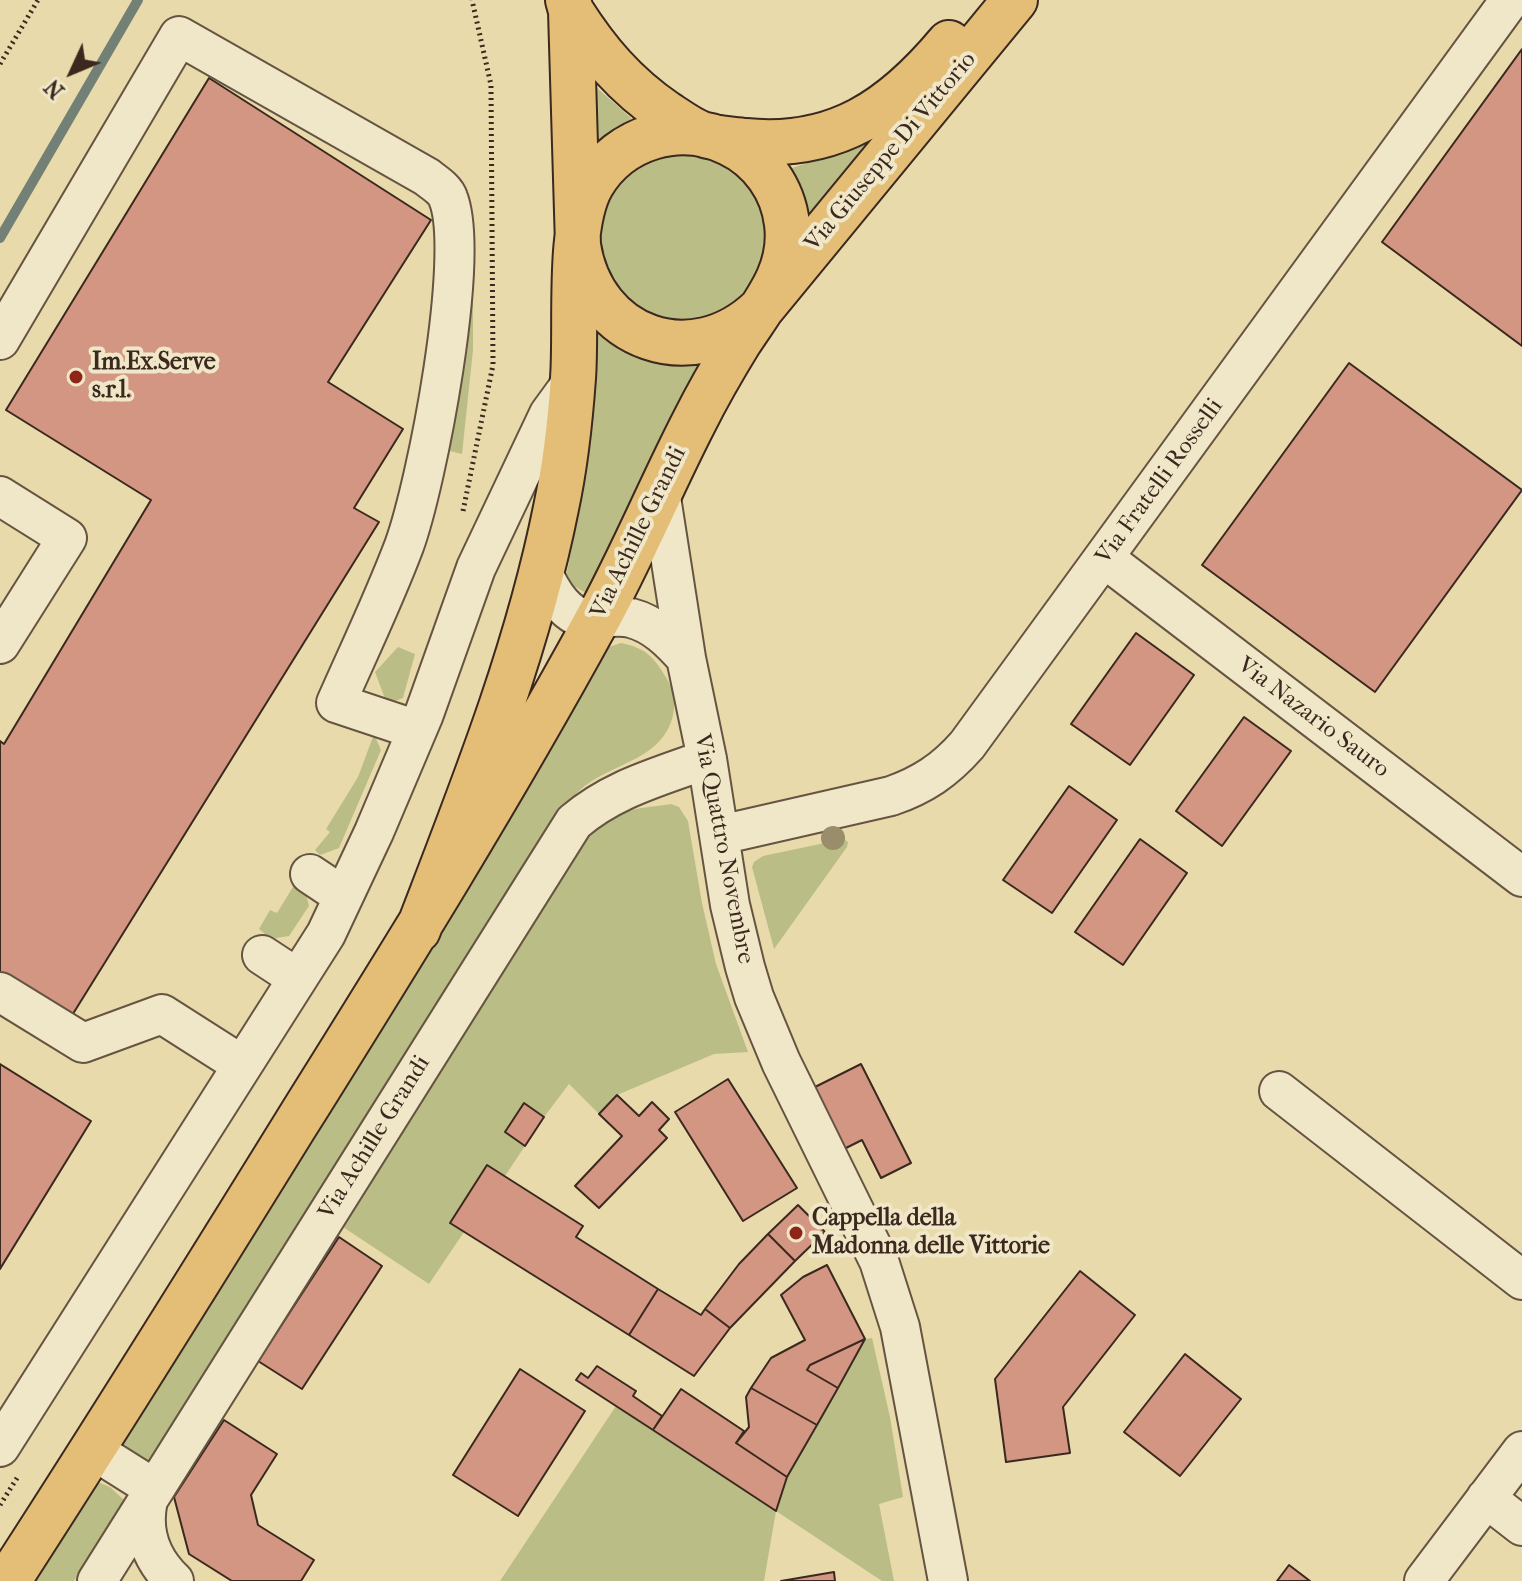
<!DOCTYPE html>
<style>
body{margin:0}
#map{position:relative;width:1522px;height:1581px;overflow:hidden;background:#e8daab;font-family:"IM FELL French Canon",serif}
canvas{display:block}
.north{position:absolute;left:32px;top:32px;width:80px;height:80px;-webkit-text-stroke:6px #f0e7c8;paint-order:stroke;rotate:226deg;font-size:22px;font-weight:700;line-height:32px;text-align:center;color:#3b281f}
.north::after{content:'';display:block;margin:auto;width:28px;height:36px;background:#3b281f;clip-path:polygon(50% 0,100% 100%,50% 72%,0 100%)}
</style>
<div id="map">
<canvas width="1522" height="1581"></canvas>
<div class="north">N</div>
</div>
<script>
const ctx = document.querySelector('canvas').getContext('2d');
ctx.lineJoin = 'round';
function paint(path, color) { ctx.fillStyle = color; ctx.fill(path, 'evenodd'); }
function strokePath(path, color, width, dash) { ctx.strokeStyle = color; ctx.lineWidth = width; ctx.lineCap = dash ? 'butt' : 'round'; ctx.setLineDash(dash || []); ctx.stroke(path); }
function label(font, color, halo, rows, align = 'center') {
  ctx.font = font + ' "IM FELL French Canon",serif'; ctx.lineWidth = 8; ctx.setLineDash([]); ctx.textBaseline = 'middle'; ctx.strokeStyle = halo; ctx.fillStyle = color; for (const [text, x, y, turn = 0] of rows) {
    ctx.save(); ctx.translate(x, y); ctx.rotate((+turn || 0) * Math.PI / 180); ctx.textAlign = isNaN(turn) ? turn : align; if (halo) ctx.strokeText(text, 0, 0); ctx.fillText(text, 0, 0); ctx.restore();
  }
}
const green = new Path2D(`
 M596,87L631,118V123L600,145L595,143L592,88Z
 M915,105L813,211H806L789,169L844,151Z
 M599 237a85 85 0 1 1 170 0a85 85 0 1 1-170 0Z
 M473,240V350L462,454L450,451Z
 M601,329L700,362L705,367L592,591L586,593L567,582L566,577L583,490L595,336Z
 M621,643C646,648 654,657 667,679C673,690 676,703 673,715C663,761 609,763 579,791C573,796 569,804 564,810L150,1462L145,1465L120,1446L603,649Z
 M398,647L415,654L403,698L387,704L375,672Z
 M374,734L381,750L339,848L320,855L315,850L330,832L326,829L358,777Z
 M671,804L679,807L688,821L702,903L716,964L748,1052L714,1054L617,1095L599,1114L569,1084L544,1117L524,1104L505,1132L525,1146L505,1176L487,1165L451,1223L464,1232L429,1284L343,1227L589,837C614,808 636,809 671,804Z
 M844,839L848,842L847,847L774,949L752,867L754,862L763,856Z
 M296,882L304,886L309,906L289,936L271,939L259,929L270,910L277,913Z
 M872,1338L890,1417L903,1497L879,1504L894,1581H882L776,1511L764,1581H500L616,1406L776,1510L787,1477L865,1339Z
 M100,1483L110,1487L125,1501L74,1581H27L88,1487Z`);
const stream = new Path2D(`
 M0,238L138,0`);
const building = new Path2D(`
 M1522,49V346L1382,242Z
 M209,78L431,220L328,382L403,429L354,508L379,522L71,1017L0,973V741L4,744L151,500L6,410Z
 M1349,363L1522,490L1375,692L1202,565Z
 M1136,633L1194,675L1130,765L1071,724Z
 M1244,717L1291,751L1222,846L1176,811Z
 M1069,786L1117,820L1052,913L1003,880Z
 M1140,839L1187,873L1123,965L1075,932Z
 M0,1064L91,1121L0,1269Z
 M861,1064L911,1163L881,1178L862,1140L844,1149L813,1088Z
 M728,1079L797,1188L743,1221L675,1112Z
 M617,1095L639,1116L652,1102L669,1119L659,1130L667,1138L599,1208L575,1186L622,1136L599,1114Z
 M524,1103L544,1117L525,1146L505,1132Z
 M487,1165L583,1226L576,1237L658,1289L629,1335L450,1223Z
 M798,1205L825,1232L795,1261L768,1234Z
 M768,1234L795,1261L730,1328L705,1309L739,1264Z
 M339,1237L382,1266L302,1389L258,1361Z
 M827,1265L865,1339L810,1365L807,1370L838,1388L817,1425L751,1388L771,1358L805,1340L781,1295L803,1277Z
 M1080,1271L1135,1315L1063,1407L1070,1453L1006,1462L995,1379Z
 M658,1289L701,1315L705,1309L730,1328L694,1376L629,1335Z
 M865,1339L838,1388L807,1370L810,1365Z
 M1185,1354L1241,1399L1180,1476L1124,1432Z
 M597,1366L636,1391L633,1396L662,1416L653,1430L576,1380L581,1373L588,1378Z
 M520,1369L585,1411L518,1516L453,1475Z
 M751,1388L817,1425L787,1477L736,1443L749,1427L746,1397Z
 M681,1389L744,1431L736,1443L787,1477L776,1511L653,1430Z
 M224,1420L277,1454L251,1495L258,1525L314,1560L301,1581H232L189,1554L174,1497Z
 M1289,1565L1310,1581H1277Z
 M834,1572L835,1581H781Z`);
const path = new Path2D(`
 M0,64L38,0
 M463,511L493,365L491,85L472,0
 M0,1505L17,1478`);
const minor = new Path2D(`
 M0,340L179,36L427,177C434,183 445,189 448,198C471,256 427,483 404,546C384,599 359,651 336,703L417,730
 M660,491L686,658L707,759L730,905L745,967L754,997L781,1062L879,1261L900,1327L948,1581
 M0,496L67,538L0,644
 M1104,558L1522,877
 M542,570C550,591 568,621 593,619C607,618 617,615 631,618C654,624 670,640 686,658
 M720,835L891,796C923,785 945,770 967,745L1510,0
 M310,874L343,896
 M262,955L297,978
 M0,992L83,1043L162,1014L242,1065
 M1279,1091L1522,1280
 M0,1447L326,934L374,832L424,714L476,568L549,414L573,381
 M93,1450L155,1489
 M1486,1498L1522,1526
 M148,1500C141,1531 151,1559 174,1581
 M97,1581L574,822C614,788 659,777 707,759
 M1424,1581L1522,1451`);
const major = new Path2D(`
 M568,0L571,11L578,245C592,339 692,375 761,309L1015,0
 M571,11C597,52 625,85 666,113C677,120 690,130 702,134C715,139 731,139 745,141C835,150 893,110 949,43
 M8,1581C105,1431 200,1279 294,1127C398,961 502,794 596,622C632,557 660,488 694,422C708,394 723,368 739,342C763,305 793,272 787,224C783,189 761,158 729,143C680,119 620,137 592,184C567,227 577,326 573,378C570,420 565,466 556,508C527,653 471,792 418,930`);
const trees = [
 [833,838]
];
const markers = [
 [76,377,8,"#8f2418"],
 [796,1233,8,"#8f2418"]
];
const streetNames = [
 ["Via Giuseppe Di Vittorio",891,152,-50],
 ["Via Fratelli Rosselli",1160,482,-54],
 ["Via Achille Grandi",639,533,-64],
 ["Via Nazario Sauro",1313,718,37],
 ["Via Quattro Novembre",723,849,79],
 ["Via Achille Grandi",375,1138,-58]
];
const poiNames = [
 ["Im.Ex.Serve",92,363],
 ["s.r.l.",92,391],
 ["Cappella della",812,1219],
 ["Madonna delle Vittorie",812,1247]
];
paint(green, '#babe86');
strokePath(stream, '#738075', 10);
paint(building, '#d29682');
strokePath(building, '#3b281f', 2);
strokePath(minor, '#665442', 42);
strokePath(major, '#3b281f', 48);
strokePath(path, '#3b281f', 5, [2, 4]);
strokePath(minor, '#f0e7c8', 38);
strokePath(major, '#e4bd76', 44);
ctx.fillStyle = '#9a8d6c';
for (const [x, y] of trees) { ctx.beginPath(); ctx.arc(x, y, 12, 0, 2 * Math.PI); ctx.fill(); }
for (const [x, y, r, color] of markers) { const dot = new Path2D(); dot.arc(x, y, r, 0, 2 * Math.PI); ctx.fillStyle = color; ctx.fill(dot); strokePath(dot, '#f0e7c8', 3); }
label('24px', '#3b281f', '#f0e7c8', streetNames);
label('bold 24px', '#3b281f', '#f0e7c8', poiNames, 'left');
</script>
